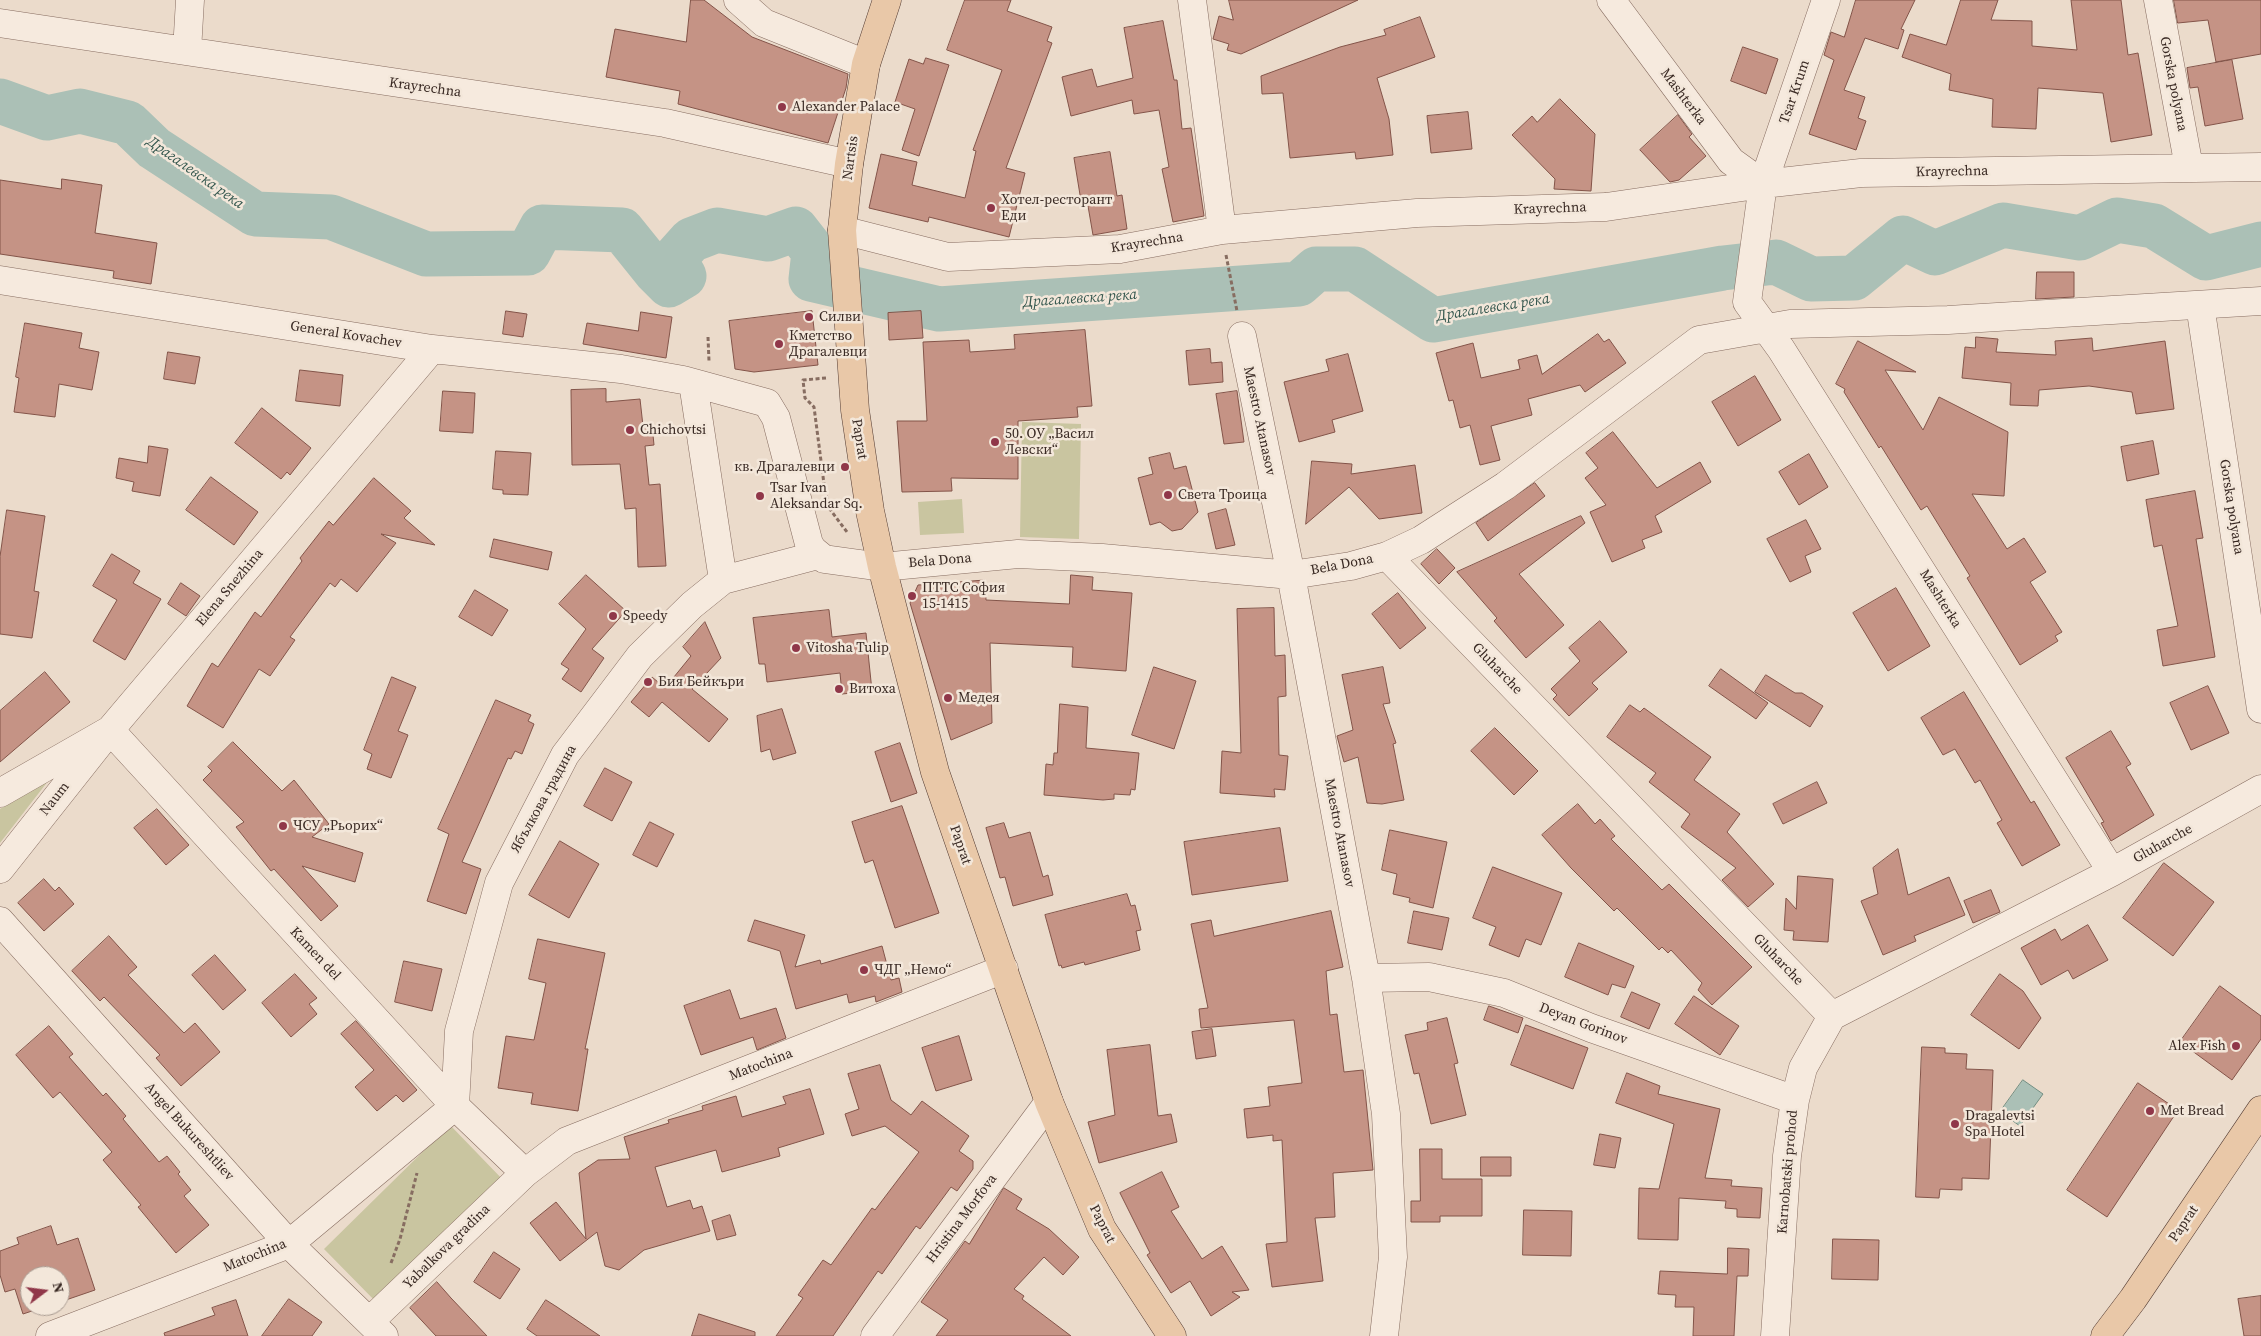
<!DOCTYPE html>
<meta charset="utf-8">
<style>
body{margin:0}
#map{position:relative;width:2261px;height:1336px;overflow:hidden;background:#ebdbcb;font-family:"Source Serif 4",serif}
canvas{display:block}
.north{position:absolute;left:20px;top:1266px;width:50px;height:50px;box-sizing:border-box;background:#f3e7da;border:1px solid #a99b91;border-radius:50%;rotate:75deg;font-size:14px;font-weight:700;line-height:20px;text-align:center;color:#392923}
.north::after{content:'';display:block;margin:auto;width:18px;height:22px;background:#903749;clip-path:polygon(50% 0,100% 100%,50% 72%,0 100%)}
</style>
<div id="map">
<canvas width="2261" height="1336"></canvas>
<div class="north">N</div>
</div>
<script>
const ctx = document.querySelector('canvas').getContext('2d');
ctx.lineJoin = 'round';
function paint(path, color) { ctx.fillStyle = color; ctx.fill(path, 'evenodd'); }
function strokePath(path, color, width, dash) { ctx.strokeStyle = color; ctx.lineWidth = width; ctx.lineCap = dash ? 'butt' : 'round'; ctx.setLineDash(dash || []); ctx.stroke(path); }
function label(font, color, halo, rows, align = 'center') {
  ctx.font = font + ' "Source Serif 4",serif'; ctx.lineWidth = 5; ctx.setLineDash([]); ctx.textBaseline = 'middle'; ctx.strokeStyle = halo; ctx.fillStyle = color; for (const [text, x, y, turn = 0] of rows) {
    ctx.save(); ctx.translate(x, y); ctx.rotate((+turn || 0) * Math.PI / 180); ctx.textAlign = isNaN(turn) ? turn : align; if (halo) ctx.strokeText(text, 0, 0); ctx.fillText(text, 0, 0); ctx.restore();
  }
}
const green = new Path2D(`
 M1022,422L1081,424L1079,539L1020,537Z
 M962,499L964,533L920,535L918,502Z
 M52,776L0,843V809Z
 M450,1125L506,1183L380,1306L324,1249Z`);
const water = new Path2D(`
 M2023,1080L2043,1094L2020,1126L2000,1112Z`);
const river = new Path2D(`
 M0,101L47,118L80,111L128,123L154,148L255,214L331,217L426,254L528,253L542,227L622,230L655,271L669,285L684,276L674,259L691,240L717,230L768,239L796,229L814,252L811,279L939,309L1299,284L1316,269H1355L1433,320L1723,268L1776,262L1811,279L1854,278L1903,238L1935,253L2003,225L2080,238L2117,220L2154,226L2206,258L2261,244`);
const building = new Path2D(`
 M691,0H704L752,37L848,74L846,88L828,143L678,104L680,91L606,77L615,29L686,42Z
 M965,0H1011L1007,11L1052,27L1047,41L1052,43L1006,168L1025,173L1009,237L929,217L928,222L869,208L881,154L917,162L912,185L965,198L976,151L973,150L1002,70L947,50Z
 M1229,0H1358L1241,54L1227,50L1229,44L1213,39L1219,16L1233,20Z
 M1856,0H1915L1901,29L1904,30L1898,49L1865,38L1844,90L1865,97L1858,118L1866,121L1856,150L1809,134L1834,60L1824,55L1831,32L1844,37Z
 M1961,0H1998L1991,20L2032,21V46L2077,50L2071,0H2121L2128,55L2138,53L2152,135L2111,142L2103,93L2038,88L2036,129L1992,127L1993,99L1949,90L1951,74L1902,57L1910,34L1946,45Z
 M2174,0H2261V54L2216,62L2208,20L2178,23Z
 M1420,17L1435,57L1377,78L1389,119L1393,155L1356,159L1355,152L1290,158L1283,93L1262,94L1261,76L1340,47L1386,35L1384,30Z
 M1163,21L1174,80H1177L1182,129L1191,128L1204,216L1173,222L1162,169L1169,167L1159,110L1134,114L1132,100L1071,116L1062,77L1092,69L1097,87L1133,78L1124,28Z
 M1743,47L1778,59L1766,94L1731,81Z
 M926,58L949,65L919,156L902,150L915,109L895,102L909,59L923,64Z
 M2232,60L2243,119L2205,126L2198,87L2190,88L2187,68Z
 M1560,99L1595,134L1591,191L1554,189L1555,179L1512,135L1532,116L1537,122Z
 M1468,112L1472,149L1431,153L1427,116Z
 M1678,115L1692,134L1689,137L1706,156L1679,180L1670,182L1640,150Z
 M1110,152L1117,196L1122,195L1127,229L1093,235L1088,206L1082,207L1074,158Z
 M62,179L102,185L95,233L157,243L151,284L113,278L114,271L0,254V180L61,189Z
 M2037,272H2074V297L2036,299Z
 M506,311L527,314L523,337L503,334Z
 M812,311L818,365L754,372L735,369L729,321Z
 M921,311L923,338L889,340L888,313Z
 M641,312L672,317L666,358L583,344L587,323L638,331Z
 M25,323L82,333L79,348L99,352L92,390L59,384L55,417L14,412L19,378L16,377Z
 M1085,330L1092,406L1077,407L1078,417L1018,421V479L951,478L952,491L902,492L897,421H927L923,342L969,340L970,352L1015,349L1014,335Z
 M1598,334L1604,342L1609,339L1626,363L1585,392L1580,385L1528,399L1532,415L1491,426L1500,460L1480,465L1470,425L1460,428L1453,400L1449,401L1436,353L1473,343L1481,378L1520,369L1518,360L1537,355L1542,374Z
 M1976,337L1998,339L1996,352L2056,355L2055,341L2092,338L2093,351L2165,341L2174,409L2136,414L2132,392L2089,386L2039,390L2038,406L2010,405L2011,383L1962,378L1965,347L1975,348Z
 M1858,341L1916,372L1885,370L1923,430L1939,397L2008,432L2004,496L1972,494L2007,549L2024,538L2046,572L2030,582L2062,632L2055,636L2058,641L2020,665L1967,578L1970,576L1927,506L1921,510L1881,446L1879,448L1844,392L1845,389L1836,384Z
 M1210,349L1211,363L1222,362L1223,382L1189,385L1186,351Z
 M168,352L200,357L195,384L164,379Z
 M1348,354L1363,411L1332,420L1335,432L1299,442L1284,382L1329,371L1326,360Z
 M300,370L343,375L340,406L296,401Z
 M1755,376L1781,420L1738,446L1712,402Z
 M606,389V402L640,399L643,426L652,425L654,445L645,446L649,485L660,484L666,566L638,567L636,508L625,509L620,464L572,465L571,390Z
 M443,391L475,393L473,433L440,431Z
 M1237,391L1244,442L1224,444L1216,394Z
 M262,408L311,448L290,475L287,472L281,479L235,443Z
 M1613,432L1657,488L1700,462L1711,482L1655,516L1662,532L1642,540L1645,548L1612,562L1590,512L1606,505L1585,478L1598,468L1586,453Z
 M2153,441L2159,474L2127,481L2121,447Z
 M149,446L168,449L160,496L132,491L134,482L116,478L119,458L147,463Z
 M496,451L531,453L528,495L503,494V490L493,489Z
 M1170,453L1174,469L1186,466L1198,512L1182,529L1172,531L1160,522L1150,525L1138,478L1153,474L1149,458Z
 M1809,454L1828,487L1799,505L1779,472Z
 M1312,461L1352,464L1351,474L1415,465L1422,513L1379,519L1349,487L1306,524Z
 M211,477L258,512L234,545L186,510Z
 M374,478L411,511L404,518L435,545L381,534L396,543L357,592L341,579L335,587L330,583L290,637L295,640L270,676L259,669L223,728L187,706L212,663L218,667L255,612L261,617L302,561L300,558L329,521L333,525Z
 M1535,483L1545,496L1488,541L1476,523Z
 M2195,491L2203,538L2196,539L2215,657L2163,666L2157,630L2178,626L2162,545L2154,547L2146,500Z
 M1226,509L1235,545L1216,549L1208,514Z
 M7,510L45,516L34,591L39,592L32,638L0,634V557Z
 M1581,516L1585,523L1519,574L1564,625L1526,658L1494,621L1497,618L1457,572Z
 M1806,520L1821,549L1805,556L1811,572L1790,582L1767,539Z
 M494,539L552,552L548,570L490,557Z
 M1437,549L1455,568L1439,584L1421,564Z
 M112,554L140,571L133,583L161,599L125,660L93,641L117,600L93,586Z
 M586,575L626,611L592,649L604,658L581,692L562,679L569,669L561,664L586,629L559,604Z
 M1071,575L1093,577L1092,590L1132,593L1126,671L1072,667L1073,647L990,643L992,723L951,740L910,603L918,585L985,580L986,600L1069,604Z
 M181,583L200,596L186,616L168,604Z
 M1896,588L1930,646L1888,671L1853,613Z
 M475,590L508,610L492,636L459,617Z
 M1398,593L1426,628L1400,649L1372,614Z
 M1274,608L1275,656L1285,655L1286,696L1278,697L1279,755L1288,756L1285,790L1274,789L1275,797L1220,793L1222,751L1241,753L1237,609Z
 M829,610L832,637L866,633L872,691L842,694L840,673L767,682L765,664H759L753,618Z
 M1600,621L1627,652L1592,683L1598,689L1569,716L1553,699L1557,695L1551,689L1580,661L1569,648Z
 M705,622L721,658L692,689L728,719L709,742L662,702L649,717L631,702L652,677L665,688L691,656L683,647Z
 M1154,667L1196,681L1174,749L1132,735Z
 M1383,667L1390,703L1383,704L1396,743L1393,744L1404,800L1382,804L1367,803L1358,757L1344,762L1337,736L1353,730L1342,675Z
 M1721,669L1768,703L1756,719L1709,686Z
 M45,672L70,702L0,762V711Z
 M1766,675L1795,693H1802L1823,706L1810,727L1755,692Z
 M392,677L416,687L398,731L408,735L391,778L367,769L372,754L364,750Z
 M2208,686L2229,733L2191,750L2170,703Z
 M1964,692L2031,803L2034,801L2060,845L2022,866L1997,823L2002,820L1980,780L1975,783L1955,749L1943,755L1921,718Z
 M496,700L531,715L528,721L534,724L522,754L515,751L511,759L508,758L462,862L481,869L466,914L427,901L449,834L438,829Z
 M1060,704L1088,707L1086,748L1139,753L1135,790L1131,789L1130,795L1114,794V799L1103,800L1044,795L1046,764L1053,765L1054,753H1057Z
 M1630,705L1640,712L1644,708L1711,757L1694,780L1740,814L1727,832L1774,884L1748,907L1722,880L1736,868L1681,827L1690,814L1649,782L1656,773L1607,737Z
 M782,709L796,753L773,760L770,749L761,752L757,716Z
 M1495,728L1538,771L1514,795L1471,751Z
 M2111,731L2131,764L2126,767L2154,815L2111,841L2101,823L2104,822L2066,758Z
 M233,742L282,791L294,780L329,824L312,837L363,853L355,882L302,866L338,906L321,921L274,869L271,871L236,827L244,822L203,780L212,771L208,767Z
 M900,743L917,793L891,802L875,752Z
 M605,768L632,782L612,821L584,806Z
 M1817,782L1827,803L1783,824L1773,804Z
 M1578,804L1595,824L1600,819L1615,836L1611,839L1662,890L1669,884L1752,967L1712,1005L1698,990L1702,983L1671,950L1668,953L1662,947L1659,950L1617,908L1614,911L1571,868L1542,835Z
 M902,806L939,913L895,928L873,860L865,863L852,822Z
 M157,809L189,845L166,865L134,828Z
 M650,822L674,834L657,867L633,855Z
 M1004,823L1009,838L1030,832L1043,877L1048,875L1053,895L1013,906L1005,877L1000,878L986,828Z
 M1280,828L1288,881L1192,895L1184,842Z
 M1390,830L1447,842L1433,908L1409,902L1410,898L1393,894L1397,874L1382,870Z
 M560,841L599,864L569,918L529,895Z
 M1898,849L1908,895L1949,877L1965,915L1914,936L1916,941L1883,955L1861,901L1878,894L1873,868Z
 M2164,863L2214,902L2173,956L2123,918Z
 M1493,867L1562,893L1541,945L1526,939L1519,957L1489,945L1496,927L1473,918Z
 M1798,876L1833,879L1828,942L1793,940L1794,931L1784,930L1786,898L1796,909Z
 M44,879L55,891L59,887L74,904L44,931L18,903Z
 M1991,890L2000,912L1973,923L1964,901Z
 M1127,894L1131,906L1135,905L1141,930L1136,931L1140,950L1085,965L1084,962L1062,968L1061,965L1059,966L1045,915Z
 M1331,911L1343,967L1326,971L1330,1015L1337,1014L1344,1072L1363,1070L1373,1170L1333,1173L1335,1217L1315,1218L1323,1281L1272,1287L1266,1244L1287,1242L1282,1140L1273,1141V1135L1247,1138L1244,1109L1270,1106L1268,1087L1302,1083L1294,1020L1201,1028L1199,1009L1208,1008L1191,924L1211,920L1214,936Z
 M1414,911L1449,918L1442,950L1408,943Z
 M755,920L805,935L795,967L820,960L821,964L882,946L891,980L899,978L902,992L876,1002L875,996L849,1003L847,994L796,1009L780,951L748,941Z
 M2088,925L2108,960L2073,979L2068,970L2041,985L2021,948L2055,929L2061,940Z
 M109,936L137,967L128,975L184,1033L195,1023L220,1052L181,1086L156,1058L160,1055L104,997L100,1001L72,971Z
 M538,939L605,953L585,1049H588L578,1111L531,1104L533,1093L498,1088L506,1036L534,1040L546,983L529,979Z
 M1579,943L1634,966L1625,988L1612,984L1608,995L1565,977Z
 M215,955L246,990L223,1010L192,975Z
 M404,961L442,969L432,1011L395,1002Z
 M295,974L317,998L309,1004L317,1014L291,1037L262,1003Z
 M2000,974L2023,991L2041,1018L2019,1049L1971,1015Z
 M2220,986L2261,1016V1039L2232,1080L2180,1042Z
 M730,990L740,1019L776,1008L786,1038L757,1050L753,1037L701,1055L684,1006Z
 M1632,992L1660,1004L1649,1029L1621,1017Z
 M1694,996L1739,1026L1720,1055L1675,1024Z
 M1489,1006L1523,1018L1518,1033L1484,1020Z
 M1447,1018L1458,1063L1454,1064L1466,1115L1431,1124L1419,1073L1414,1074L1405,1035L1428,1030L1427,1023Z
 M356,1021L417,1090L403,1102L396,1095L377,1111L355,1087L374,1070L341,1034Z
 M1526,1025L1588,1048L1573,1089L1511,1065Z
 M49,1026L73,1054L69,1057L103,1096L106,1093L126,1116L123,1119L159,1162L167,1156L180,1172L178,1174L191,1190L184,1196L209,1225L176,1253L138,1207L141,1205L103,1160L112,1152L60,1092L53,1098L16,1055Z
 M1212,1029L1216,1056L1196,1059L1192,1032Z
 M959,1036L972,1080L936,1091L922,1048Z
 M1150,1045L1158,1116L1171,1114L1177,1142L1099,1163L1088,1122L1115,1115L1107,1050Z
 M1922,1047L1945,1048V1053L1967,1054L1966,1069L1993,1070L1989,1179L1962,1178V1190L1940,1189L1939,1198L1916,1197Z
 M880,1065L891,1100L911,1115L922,1101L969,1136L959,1151L973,1161V1169L957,1191L951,1187L920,1229L916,1226L882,1274L878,1271L833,1336H776L803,1298L798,1295L823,1260L831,1265L872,1208L875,1210L919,1152L885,1126L852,1136L845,1114L859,1109L848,1074Z
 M1627,1073L1660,1086L1658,1094L1720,1109L1705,1178L1732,1180L1731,1186L1762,1188L1760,1218L1737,1217V1209L1725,1208L1726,1201L1679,1198L1678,1240L1638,1239L1639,1188L1659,1189L1674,1124L1616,1103Z
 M2138,1083L2178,1110L2107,1217L2067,1190Z
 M810,1089L824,1134L778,1148L780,1156L722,1172L716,1150L655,1167L667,1207L690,1200L693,1209L702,1206L710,1231L644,1250L619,1270L605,1266L597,1232L560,1261L530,1223L556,1202L586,1239L579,1173L598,1160L630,1159L624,1137L669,1123L668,1120L703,1110L702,1106L736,1096L742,1117L786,1104L783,1097Z
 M1600,1134L1621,1138L1615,1168L1594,1165Z
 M1420,1149H1442V1179H1482V1216H1440V1222H1411V1201H1420Z
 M1481,1157H1511V1176H1481Z
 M1162,1172L1179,1207L1171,1211L1202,1259L1222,1246L1249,1290L1232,1292L1240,1297L1211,1316L1190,1281L1171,1293L1147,1255L1150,1253L1120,1193Z
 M1004,1188L1022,1199L1016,1209L1049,1229L1079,1257L1063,1275L1044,1257L1014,1289L1024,1296L1022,1299L1071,1336H936L948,1320L921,1302L965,1241L969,1244Z
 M1524,1210L1572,1211L1571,1256L1523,1255Z
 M730,1215L736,1235L717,1240L712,1221Z
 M51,1226L57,1245L78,1238L95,1290L60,1302V1276H30V1306H47L23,1314L15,1289L5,1292L0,1275V1251L19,1244L17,1238Z
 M1833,1239L1879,1240L1878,1280L1832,1279Z
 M1728,1248L1749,1249L1748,1276H1737L1734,1336H1693L1694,1307H1675L1676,1295L1658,1294L1660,1271L1727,1274Z
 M494,1252L520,1269L500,1299L474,1282Z
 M437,1282L451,1298L487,1336H436L410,1308Z
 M2261,1296V1336H2244L2238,1299Z
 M289,1299L322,1322L312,1336H262Z
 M236,1300L248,1336H165L164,1333L215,1315L212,1308Z
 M546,1300L557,1307L600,1336H537L527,1329Z
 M699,1314L755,1332V1336H692Z`);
const path = new Path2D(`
 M1226,255L1237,311
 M708,337L709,361
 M826,378L803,380L805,398L814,407L824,484L829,508L847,532
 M391,1263L400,1239L417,1173`);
const minor = new Path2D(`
 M738,0L764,23L866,64
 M1192,0L1222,230
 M1611,0L1731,161L1763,184
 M1826,0L1763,184L1747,302L1781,349L2112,872
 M2158,0L2189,167
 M0,23L665,123L849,164
 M187,51L190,0
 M842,230L948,257L1120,249L1222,230L1417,213L1606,207L1763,184L1861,173L2261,167
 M0,280L432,349L621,369L683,380L767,403L776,418L809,544L813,550L824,559L882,567L1018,554L1102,558L1291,575L1351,566L1387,556L1421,540L1505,486L1699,340L1790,324L1948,320L2261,301
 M2200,305L2261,709
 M1242,336L1291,575L1366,978L1386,1114L1393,1257L1384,1336
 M693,383L723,580
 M1387,556L1832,1016L2112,872L2261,789
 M0,793L110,730L432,349
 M0,869L110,730L455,1106L525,1173
 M0,921L289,1244L384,1336
 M1366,978L1429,977L1504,993L1591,1028L1795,1100
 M370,1321L525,1173L567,1141L1004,969
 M50,1336L289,1244L455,1106L459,1031L499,883L565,755L640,656L692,605L723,580L818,555
 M875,1336L1049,1102
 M1775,1336L1787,1156L1795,1100L1803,1068L1832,1016`);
const major = new Path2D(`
 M887,0L866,64L849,164L842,230L855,410L870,511L882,567L935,772L1049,1102L1102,1229L1172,1336
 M2105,1336L2133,1299L2261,1110`);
const markers = [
 [782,107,5,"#903749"],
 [991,208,5,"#903749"],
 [809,317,5,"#903749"],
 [779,344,5,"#903749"],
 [630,430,5,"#903749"],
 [995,442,5,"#903749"],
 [845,467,5,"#903749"],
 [1168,495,5,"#903749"],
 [760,496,5,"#903749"],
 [912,596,5,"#903749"],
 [613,616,5,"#903749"],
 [796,648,5,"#903749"],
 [648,682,5,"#903749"],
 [839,689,5,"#903749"],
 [948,698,5,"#903749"],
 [283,826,5,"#903749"],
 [864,970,5,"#903749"],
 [2236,1046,5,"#903749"],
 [2150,1111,5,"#903749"],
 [1955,1124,5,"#903749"]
];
const streetNames = [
 ["Gorska polyana",2173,84,79],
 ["Krayrechna",425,88,8],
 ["Tsar Krum",1795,92,-71],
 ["Mashterka",1683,97,53],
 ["Nartsis",851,158,-82],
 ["Krayrechna",1952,172,-1],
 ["Krayrechna",1550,209,-2],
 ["Krayrechna",1147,243,-9],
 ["General Kovachev",346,335,9],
 ["Maestro Atanasov",1259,421,78],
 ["Paprat",859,439,81],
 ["Gorska polyana",2231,507,81],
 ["Bela Dona",940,561,-5],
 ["Bela Dona",1342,565,-11],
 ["Elena Snezhina",230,588,-50],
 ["Mashterka",1940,599,58],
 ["Gluharche",1497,669,46],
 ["Naum",55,799,-52],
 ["Ябълкова градина",544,799,-61],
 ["Maestro Atanasov",1339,833,79],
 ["Gluharche",2163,844,-29],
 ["Paprat",960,845,71],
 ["Kamen del",315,954,47],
 ["Gluharche",1778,960,46],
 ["Deyan Gorinov",1583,1024,21],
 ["Matochina",761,1065,-21],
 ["Angel Bukureshtliev",189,1132,48],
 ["Karnobatski prohod",1788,1172,-85],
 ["Hristina Morfova",962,1219,-53],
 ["Paprat",1102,1224,63],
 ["Paprat",2184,1224,-56],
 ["Yabalkova gradina",447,1247,-44],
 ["Matochina",255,1256,-22]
];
const poiNames = [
 ["Alexander Palace",792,107],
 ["Хотел-ресторант",1001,200],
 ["Еди",1001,216],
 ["Силви",819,317],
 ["Кметство",789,336],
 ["Драгалевци",789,352],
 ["Chichovtsi",640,430],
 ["50. ОУ „Васил",1005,434],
 ["Левски“",1005,450],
 ["кв. Драгалевци",835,467,"right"],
 ["Tsar Ivan",770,488],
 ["Aleksandar Sq.",770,504],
 ["Света Троица",1178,495],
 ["ПТТС София",922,588],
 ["15-1415",922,604],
 ["Speedy",623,616],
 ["Vitosha Tulip",806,648],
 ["Бия Бейкъри",658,682],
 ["Витоха",849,689],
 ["Медея",958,698],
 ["ЧСУ „Рьорих“",293,826],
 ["ЧДГ „Немо“",874,970],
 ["Alex Fish",2226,1046,"right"],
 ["Met Bread",2160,1111],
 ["Dragalevtsi",1965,1116],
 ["Spa Hotel",1965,1132]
];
const waterNames = [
 ["Драгалевска река",195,173,35],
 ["Драгалевска река",1080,299,-4],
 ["Драгалевска река",1493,308,-9]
];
paint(green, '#c9c5a0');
paint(water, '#abc0b6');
strokePath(water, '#728e82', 1);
strokePath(river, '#abc0b6', 45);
paint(building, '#c59385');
strokePath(building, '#835449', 1);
strokePath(minor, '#876d61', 29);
strokePath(major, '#553d34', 29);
strokePath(path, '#876d61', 3, [4, 2.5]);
strokePath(minor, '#f6eade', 28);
strokePath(major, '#e9c8a8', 28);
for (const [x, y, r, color] of markers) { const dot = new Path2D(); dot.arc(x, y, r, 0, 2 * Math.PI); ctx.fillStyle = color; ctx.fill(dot); strokePath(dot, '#f3e7da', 2); }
label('14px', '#392923', '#f3e7da', streetNames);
label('14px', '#392923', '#f3e7da', poiNames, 'left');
label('italic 15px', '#34574e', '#f3e7da', waterNames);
</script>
